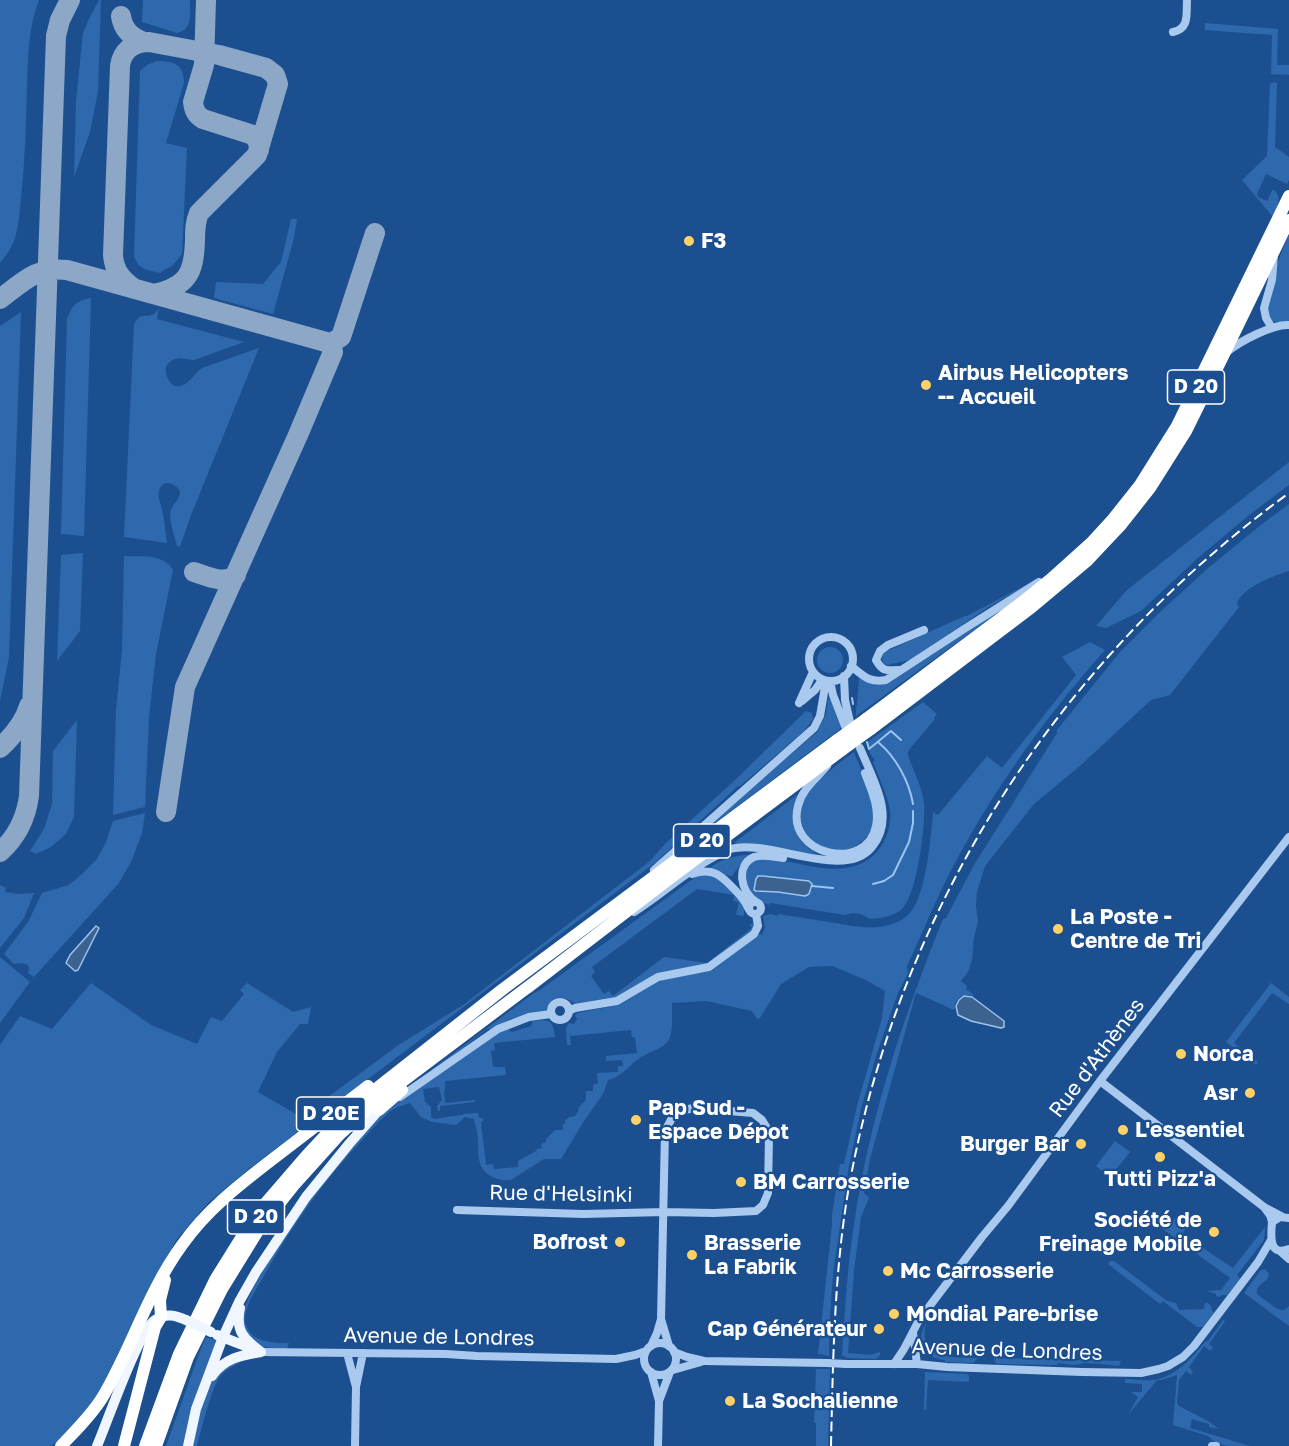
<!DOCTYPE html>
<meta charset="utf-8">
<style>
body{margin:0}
canvas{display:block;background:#1b4f8f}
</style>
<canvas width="1289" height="1446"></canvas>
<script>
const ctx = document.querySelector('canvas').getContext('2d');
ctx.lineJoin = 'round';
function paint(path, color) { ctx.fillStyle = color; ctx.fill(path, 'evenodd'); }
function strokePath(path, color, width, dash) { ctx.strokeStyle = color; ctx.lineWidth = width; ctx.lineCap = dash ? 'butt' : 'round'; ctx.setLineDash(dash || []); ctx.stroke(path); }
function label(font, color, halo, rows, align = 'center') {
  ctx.font = font + ' "Golos Text",sans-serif'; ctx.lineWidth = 4.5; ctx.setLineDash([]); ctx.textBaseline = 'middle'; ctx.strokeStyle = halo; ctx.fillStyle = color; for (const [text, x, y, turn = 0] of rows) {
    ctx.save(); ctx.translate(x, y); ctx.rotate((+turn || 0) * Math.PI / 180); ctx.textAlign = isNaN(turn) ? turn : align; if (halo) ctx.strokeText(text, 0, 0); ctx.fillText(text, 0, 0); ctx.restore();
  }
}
const green = new Path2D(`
 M0,0H39C28,28 28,57 27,87C26,124 25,161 21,198C18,225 19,242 0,263Z
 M99,0H101L98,91L90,132L74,177L76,101L83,33L89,19Z
 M143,0H190C190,13 193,30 177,33L142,22Z
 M1205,23L1278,29L1277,65H1289V75L1271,74L1272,35L1205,30Z
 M157,61C174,61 184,64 184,83L166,143L187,148L182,254L172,266L162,271L161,273C147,270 139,270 134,256L140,71L147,65Z
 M1276,82L1277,84L1275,147L1289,157V180L1287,184L1266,174L1257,194L1258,197L1267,201L1273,189C1283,197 1277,207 1273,217L1242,180L1267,156L1270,84L1271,83Z
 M291,219H297L294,238L273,314L214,298L216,282L263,284L281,262Z
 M1289,235V322C1283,322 1276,324 1271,320C1258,306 1282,250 1289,235Z
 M91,298L84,536L61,534L67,319C73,304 76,301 91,298Z
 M159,309L157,319L244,342L194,360C188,360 181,357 175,359C161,364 165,379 174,386C189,388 192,375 202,368L259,348L191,515L180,547L177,546C175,537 168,519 171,510C174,502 180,500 180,491C175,483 162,478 159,491C157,497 161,503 162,510C165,521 165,532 167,543L124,537L134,324C141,312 143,318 152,315C155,314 157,311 159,309Z
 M21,312L9,657L0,701V326Z
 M1289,462V485L1248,516L1199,557L1141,611L1106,628L1096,626L1127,590Z
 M1289,504V571C1275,575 1241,588 1237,604L1239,607L1170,695L1151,700L1081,765L1034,804L985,866L977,892L976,906L978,922L974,937L972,960L968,972L961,981L967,986L966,989L975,996C964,993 955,997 954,1010L916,993L870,1159L864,1193L869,1198L861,1217L854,1271L848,1353L870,1355L880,1352V1355L876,1359L846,1358L845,1356H842C845,1312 847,1268 854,1225C869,1119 903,1018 943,919L946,918L974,865L1057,733V730L1120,652L1158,614L1207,569L1262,524Z
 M83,553L80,631L57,661L61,555Z
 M124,556C141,557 163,553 173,570L156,654L149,717L145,807L113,815L116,710L122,650Z
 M1037,579L987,608L910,660L887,665L884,664L882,660L883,654L889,650L965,616H967Z
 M992,615V617L856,716V709L857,705L859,677C870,684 877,687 889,683Z
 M1090,642L1105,650C1047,715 996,786 955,863C937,896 923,932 907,966L908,973L898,993L877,1053L861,1109L848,1171L833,1274L829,1331V1356L820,1354L818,1355L832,1224V1215L840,1164H844L857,1106L882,1018L885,991L866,980L832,966L809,967L781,984L760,1018L757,1019L752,1011L706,1001L672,1003C672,1012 673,1030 670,1037C665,1049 653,1050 643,1056C630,1063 623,1077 608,1080L603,1094L584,1121L561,1159H544L511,1180C499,1182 483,1175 480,1163C477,1154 479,1143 477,1133C477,1129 475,1124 474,1119L465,1117L456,1125L432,1122L421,1117L410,1103C401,1106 393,1108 386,1115C378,1122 371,1130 364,1138C324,1180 290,1228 262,1279C256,1290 241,1312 246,1325C252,1343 274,1343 289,1343L287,1349L260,1347L242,1328L244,1309L253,1288L283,1237L316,1189L377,1119L396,1104L490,1037L508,1029L512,1032L531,1026L533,1021C550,1019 553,1020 555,1037L494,1043L495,1050L491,1051L493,1067H505L506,1075L445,1081V1090H444L445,1103L475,1100V1102L440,1106V1111H438L437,1106L442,1100L439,1087L423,1089L425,1102L431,1107V1117L434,1119L461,1115L464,1114L478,1113L479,1118H483V1121L481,1122L486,1165L493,1164L494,1169L518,1167V1161L536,1151L537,1149L542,1148L541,1144L546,1142V1139L555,1130H563V1124H565V1121L570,1116L571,1117L575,1116L579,1110L578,1108L586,1100V1091H593V1085L598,1083L597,1073L618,1072V1066H623L622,1060L606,1061V1056L637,1053L635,1037H632L631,1030L570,1036L571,1045H567L566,1028L569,1023L574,1024L577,1019L575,1015L577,1013L619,1005L661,980L711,971L759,934L762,935L765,928L763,916L771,914L778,916V914C795,917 812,919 829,922C854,926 887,935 909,914C926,897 931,837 933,812L938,815L987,756L1002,768L1076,675L1062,657Z
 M817 660a13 13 0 1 1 26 0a13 13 0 1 1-26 0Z
 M830,698L844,726L715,823L713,821L817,732L826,714L828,699Z
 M923,702L937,714L934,718L935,719L908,751V755C913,771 922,786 924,803C926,824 917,897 901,910C892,917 880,918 870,919C861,913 855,912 845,915L770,903L769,905L756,899L744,882C745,875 745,866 752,862C761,857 770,859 779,860C811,865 850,880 876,853C886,842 892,825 890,810C888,797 878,775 873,762L875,760L871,755L866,743Z
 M806,711L812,713L813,719L804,731L740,786H738L656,862L250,1168L208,1203L177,1239L148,1289L106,1382L88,1410L69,1433L51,1446H0V1045L20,1016L52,1029L91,983L151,1025L197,1044L211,1017L222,1021L244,994L240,990L247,983L293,1012L311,1007L308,1024H300L277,1052L258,1092L301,1117L400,1044L463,1005L650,861L665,844L735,780Z
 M77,720L74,817L66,834L51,847L36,854L30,851L44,829L52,804L53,751Z
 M854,752C862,773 877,799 873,822C870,842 851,852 832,850C831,850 825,850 823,849C805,841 795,818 804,799C812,783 839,763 854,752Z
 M798,794C791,810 791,828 802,842C806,847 813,851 817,855L734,843Z
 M145,813L142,833L131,862L119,883L34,977L28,973L29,967C26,962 20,963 14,964L4,954L28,922L42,893L69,885L82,874L97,859L106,842L113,821Z
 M744,855H751L743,861L732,876L725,875L709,869C718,860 731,857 744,855Z
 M701,873L720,879L744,906V916L736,915L739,902L733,901L734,895L697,889L592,967L595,972L591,976L604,994L609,991L613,996L664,957L707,963L752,928L749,924H754V929L708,965L669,971L617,998L578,1005C573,1003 569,999 564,998C555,995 548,1002 547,1011L510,1019L492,1029H487L433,1072L431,1070L534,993L540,990Z
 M0,885L6,888L5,892L18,894L34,893L24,918L0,948Z
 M0,957L30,982L0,1023Z
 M1271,983L1289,997V1004L1272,993L1234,1043L1258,1062L1256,1065L1226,1042Z
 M1115,1141L1130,1152L1110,1177L1096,1166Z
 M1150,1216L1158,1222L1161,1218L1170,1225L1176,1217L1187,1226L1183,1233L1210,1253L1233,1268L1265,1227L1264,1240L1237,1275L1240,1279L1227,1295H1222L1220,1297L1216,1296V1294L1207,1291L1221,1290L1230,1278L1160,1227L1149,1217Z
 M1110,1261H1114L1167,1301L1176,1303L1179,1310L1204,1309L1205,1303H1208L1212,1307L1211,1309L1214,1313L1203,1327H1197L1163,1301L1160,1304L1108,1264Z
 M1265,1269L1269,1274C1268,1284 1256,1282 1257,1294L1277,1309L1284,1310L1289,1306V1326L1244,1293L1261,1270Z
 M1223,1320L1225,1321L1209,1344L1213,1347L1210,1351L1204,1346L1189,1367L1193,1372L1191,1375L1186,1371L1179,1380L1177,1403L1179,1406L1208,1421L1219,1429L1209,1427V1424L1192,1419L1190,1428L1250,1446H1227L1215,1442L1208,1436L1173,1425L1177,1375L1162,1380H1157L1128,1415L1138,1397L1131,1392H1142V1384L1125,1383V1379C1136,1379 1148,1382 1158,1379C1179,1374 1192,1357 1205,1342L1208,1341Z
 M926,1323C917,1361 953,1357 978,1358L973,1363L945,1362V1360C923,1358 915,1342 926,1323Z
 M206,1337L217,1341L188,1422L183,1446H166L200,1351Z
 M994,1358L1121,1361L1119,1366L1101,1364L1085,1363L1074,1365L1058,1363L1057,1365L997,1364L995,1362Z
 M246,1359C238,1364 228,1368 222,1374C212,1384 201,1431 197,1446H191C197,1425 204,1385 219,1370C225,1365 238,1362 246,1359Z
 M816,1369H830L828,1446H816V1423H814Z
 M925,1372L968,1374L969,1377V1382L928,1380L926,1410H924Z`);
const water = new Path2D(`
 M758,876H763L809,881L812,884L809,894L805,896L778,892L756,891L754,890L756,879Z
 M96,926L99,928L78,970L75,971L66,963L70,955Z
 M964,996L972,997L1004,1021V1027L1001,1028L971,1021L958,1015L956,1006L959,1000Z`);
const stream = new Path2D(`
 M852,698L853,704
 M867,742L869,749L891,731L901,740
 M878,742C896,757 909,781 913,804
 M873,884L884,881L893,875L909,842L913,823V811
 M812,886L833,888`);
const taxiway = new Path2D(`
 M206,0L204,65L193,102C194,110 196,115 203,119L253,135L258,141L259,150
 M121,16C123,30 131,37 144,42
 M135,289C122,280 114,271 113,255L120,66C122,51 133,42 149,42L219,55L266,68L275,75L278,84L257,155L199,213C195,222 195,230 195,240C194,273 188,286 154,294
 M0,299C23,282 37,266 67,270L326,342
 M194,572C207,576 224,585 236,575
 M0,748C13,736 24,723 29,706
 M166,812L185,687L298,435L333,352L332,347L326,342L331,343L341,337L375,233
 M0,852C17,837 26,818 29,796L56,36L60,20L70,0`);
const minor = new Path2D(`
 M1173,32C1190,28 1186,14 1187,0
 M1272,328L1266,318L1264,308L1272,280L1274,254
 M1227,352C1240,341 1273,324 1289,325
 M809 659a22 22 0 1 1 44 0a22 22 0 1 1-44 0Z
 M851,666C864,676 869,683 886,680L964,629L1039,582
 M898,670C886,671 882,671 876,660L880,651L888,645L924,630
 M844,676L845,700L850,722
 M830,681L833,695L845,726
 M802,701L815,690L822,680
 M799,703L813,672
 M827,766C816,779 802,789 798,806C785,856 867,873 876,826C880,808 871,789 865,773
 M654,870L814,728L820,716L826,681
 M692,874C712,867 721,875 734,889C740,895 745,900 748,908
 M749 908a6 6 0 1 1 12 0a6 6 0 1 1-12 0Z
 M756,902C741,893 735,865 754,857C763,854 774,857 783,858
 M634,912C663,894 687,870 718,855C722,853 726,850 730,849C770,838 844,882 872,847C897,817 872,778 860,748
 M551 1011a9 9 0 1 1 18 0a9 9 0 1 1-18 0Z
 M569,1011L575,1008L617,1001L658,977L709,967L754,934L758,926L756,914
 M1100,1081L1264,1207
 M400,1097L498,1029L529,1017L551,1014
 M457,1210L583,1214L664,1212L714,1213L756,1211L763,1205L768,1193L769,1135L767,1128L762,1120L753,1113L693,1108L681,1111L672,1118L665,1131L661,1319
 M1289,1218L1280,1217L1272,1222C1271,1235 1268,1257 1289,1249
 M1272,1222L1270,1215L1264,1207L1283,1217
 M1280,1251L1289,1259
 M913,1333L917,1364
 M644 1359a16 16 0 1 1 32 0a16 16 0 1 1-32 0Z
 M651,1346L657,1333L661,1319L669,1346
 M261,1352L446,1354L477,1356L616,1359L635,1355L646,1351
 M674,1352L687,1357L704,1361L827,1363
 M347,1353L356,1387L363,1353
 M846,1364H917L947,1367L1082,1372L1141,1373L1159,1369L1168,1366L1183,1357L1194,1346L1258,1262L1271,1240
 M894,1364L904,1349L919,1320L982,1237L1008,1206L1100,1081L1289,837
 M673,1370L701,1362
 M651,1372L659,1401L670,1372
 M355,1446L356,1387
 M658,1446L659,1401
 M1212,1446H1216`);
const major = new Path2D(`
 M240,1308C235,1331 244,1339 261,1352
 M217,1335L253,1349
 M212,1376C224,1358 242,1355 261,1352
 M97,1446C107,1423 139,1330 155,1320C166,1313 175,1315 186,1320
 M188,1446L196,1409L223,1337L239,1302L256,1272L306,1197L349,1144L379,1110`);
const highway = new Path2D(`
 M866,719L1025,600L1051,579L1091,543L1113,519L1140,485L1177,426L1289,196
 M871,729L1032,607L1087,561L1120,526L1150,488L1186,431L1224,354L1289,220
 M527,988L669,879L842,750
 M379,1110L402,1090
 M61,1446C75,1431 91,1416 102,1398C132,1348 147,1293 182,1245C208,1208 243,1182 278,1155C308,1132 338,1109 368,1086
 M124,1446L155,1327L161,1317L160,1300L165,1280
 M145,1446L179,1354L215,1280L248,1227L264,1205L308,1154L333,1127L372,1092L503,989L837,740
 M156,1446L188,1357L222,1289L259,1229L294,1185L340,1134L379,1099L532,984`);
const rail = new Path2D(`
 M831,1446C833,1361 834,1276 848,1192C898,909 1057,662 1289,493`);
const minorBridge = new Path2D(`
 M827,1363L846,1364`);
const majorBridge = new Path2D(`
 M186,1320L211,1332`);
const highwayBridge = new Path2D(`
 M837,740L866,719
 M842,750L871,729`);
const markers = [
 [689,241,6,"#ffd166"],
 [926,385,6,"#ffd166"],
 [1058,929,6,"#ffd166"],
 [1181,1054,6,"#ffd166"],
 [1250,1093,6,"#ffd166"],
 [636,1120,6,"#ffd166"],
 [1123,1130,6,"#ffd166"],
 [1081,1144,6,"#ffd166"],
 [1160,1157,6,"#ffd166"],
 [741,1182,6,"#ffd166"],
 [1214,1232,6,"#ffd166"],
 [620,1242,6,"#ffd166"],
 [692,1255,6,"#ffd166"],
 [888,1271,6,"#ffd166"],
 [894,1314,6,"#ffd166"],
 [879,1329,6,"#ffd166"],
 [730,1401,6,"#ffd166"]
];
const shields = [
 [1196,387,57],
 [702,841,57],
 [331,1114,69],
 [256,1217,57]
];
const shieldNames = [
 ["D 20",1196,387],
 ["D 20",702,841],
 ["D 20E",331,1114],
 ["D 20",256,1217]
];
const poiNames = [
 ["F3",701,241],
 ["Airbus Helicopters",938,373],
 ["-- Accueil",938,397],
 ["La Poste -",1070,917],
 ["Centre de Tri",1070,941],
 ["Norca",1193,1054],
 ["Asr",1238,1093,"right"],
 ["Pap Sud -",648,1108],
 ["Espace Dépot",648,1132],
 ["L'essentiel",1135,1130],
 ["Burger Bar",1069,1144,"right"],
 ["Tutti Pizz'a",1160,1179,"center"],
 ["BM Carrosserie",753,1182],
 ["Société de",1202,1220,"right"],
 ["Freinage Mobile",1202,1244,"right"],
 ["Bofrost",608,1242,"right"],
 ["Brasserie",704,1243],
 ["La Fabrik",704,1267],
 ["Mc Carrosserie",900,1271],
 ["Mondial Pare-brise",906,1314],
 ["Cap Générateur",867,1329,"right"],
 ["La Sochalienne",742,1401]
];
const streetNames = [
 ["Rue d'Athènes",1097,1058,-53],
 ["Rue d'Helsinki",561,1194,1],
 ["Avenue de Londres",439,1337,1],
 ["Avenue de Londres",1007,1350,2]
];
paint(green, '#2e69ad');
paint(water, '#3c6290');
strokePath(water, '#9cc4f0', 1.5);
strokePath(stream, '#9cc4f0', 2);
strokePath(taxiway, '#8da7c7', 20);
strokePath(minor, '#a9c9ee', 8);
strokePath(major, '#f0f6ff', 10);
strokePath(highway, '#fff', 12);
strokePath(rail, '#fff', 2, [10, 4.5]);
strokePath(minorBridge, '#a9c9ee', 8);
strokePath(majorBridge, '#f0f6ff', 10);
strokePath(highwayBridge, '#fff', 12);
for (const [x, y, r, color] of markers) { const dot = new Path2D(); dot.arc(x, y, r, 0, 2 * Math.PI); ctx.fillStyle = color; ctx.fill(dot); strokePath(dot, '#1b4f8f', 2); }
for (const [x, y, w] of shields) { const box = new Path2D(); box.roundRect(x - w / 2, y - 17, w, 34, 4.5); ctx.fillStyle = '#1b4f8f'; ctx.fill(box); strokePath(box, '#fff', 1.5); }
label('bold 20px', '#fff', null, shieldNames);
label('bold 21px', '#fff', '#1b4f8f', poiNames, 'left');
label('21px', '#fff', '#1b4f8f', streetNames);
</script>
